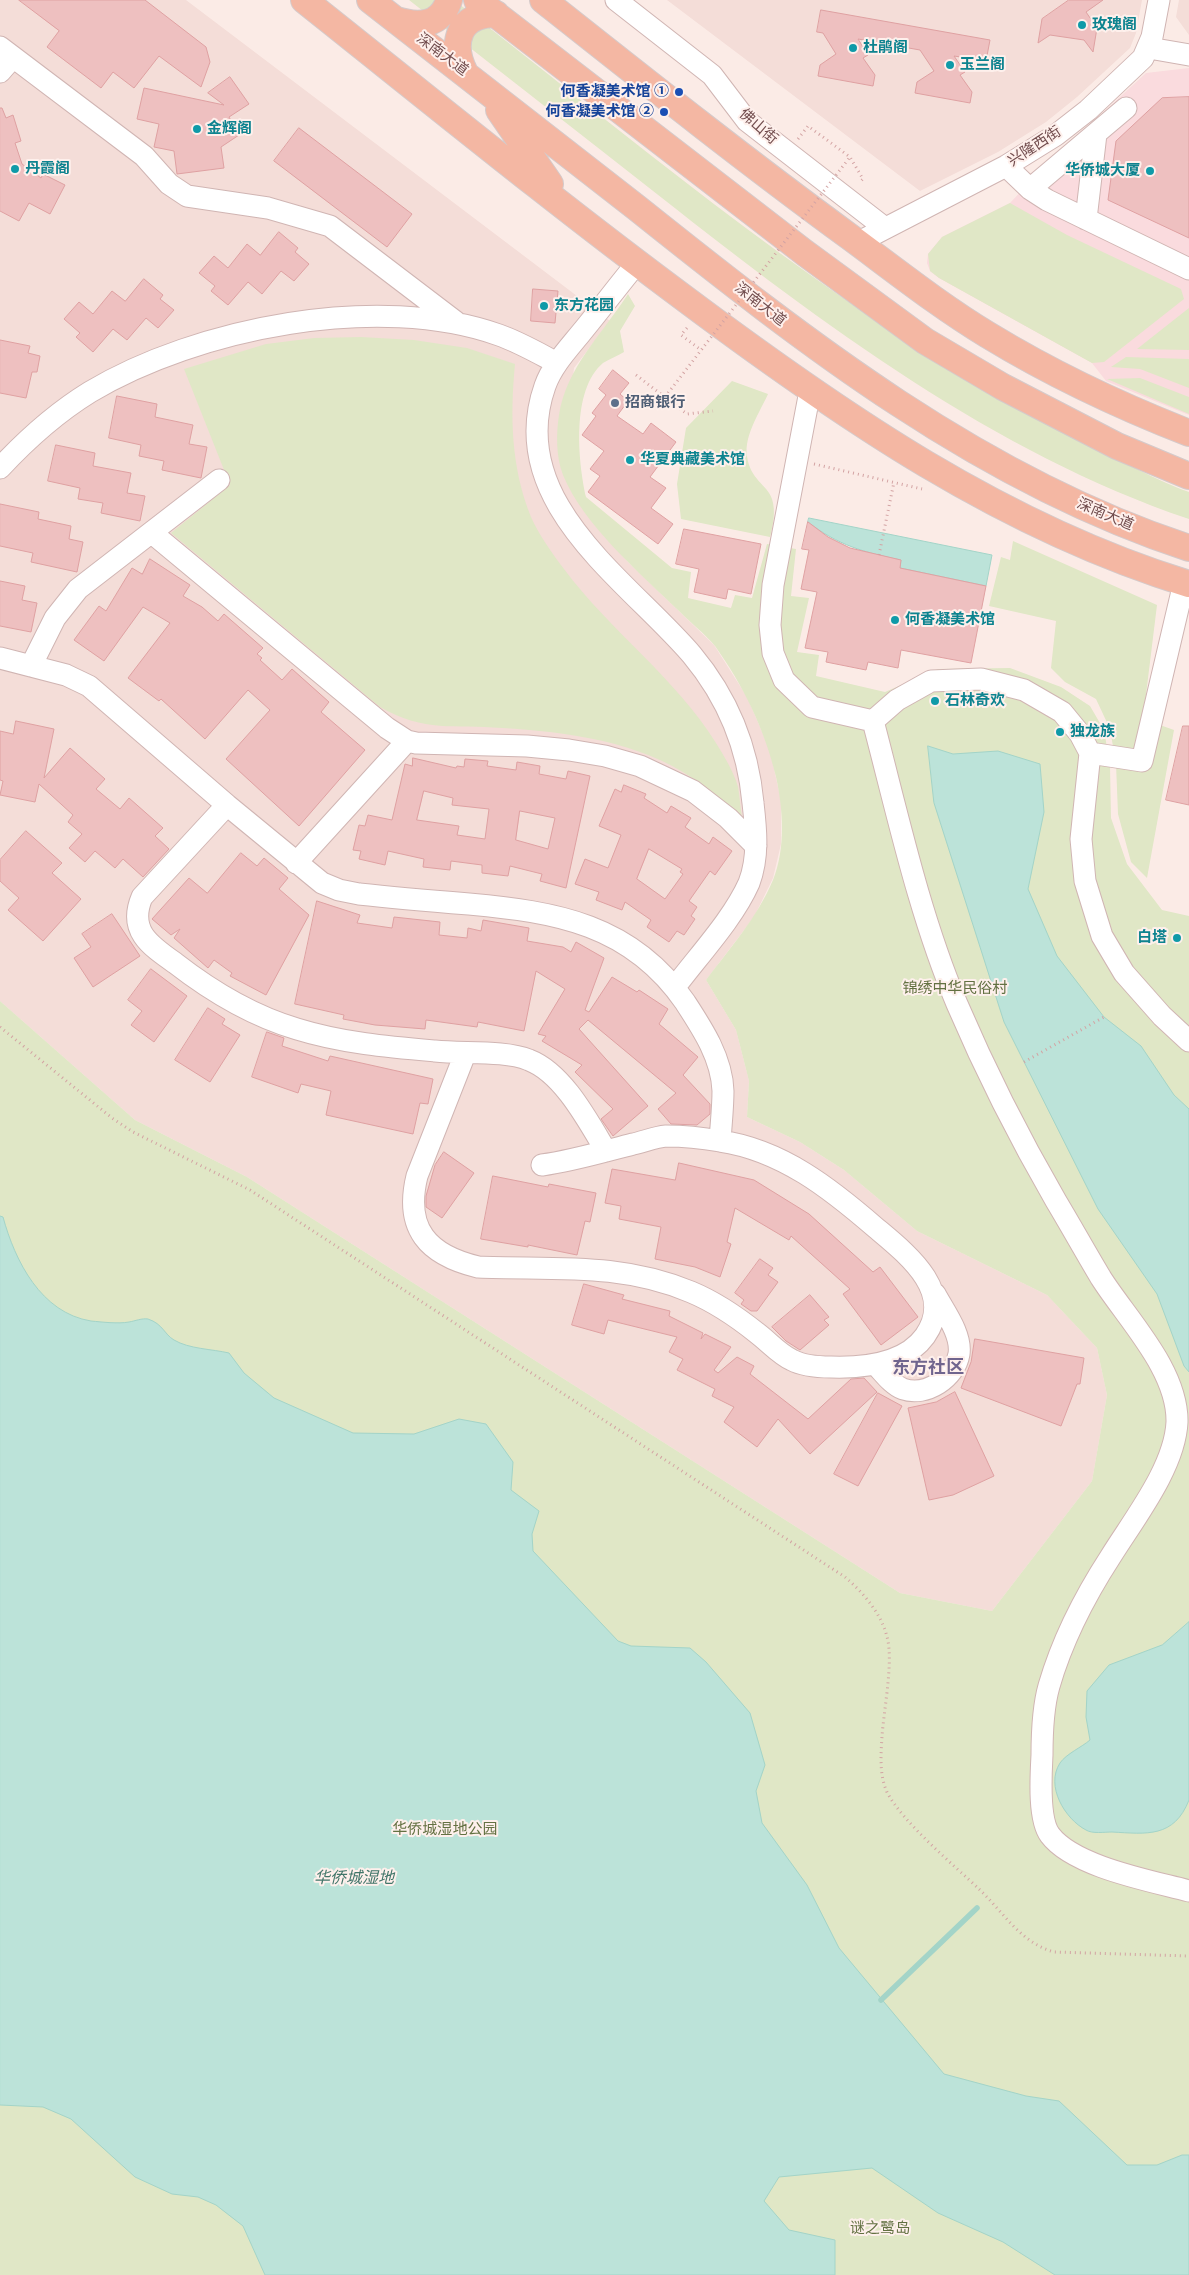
<!DOCTYPE html>
<meta charset="utf-8">
<style>
body{margin:0}
canvas{display:block;background:#fbebe6}
</style>
<canvas width="1189" height="2275"></canvas>
<script>
const ctx = document.querySelector('canvas').getContext('2d');
ctx.lineJoin = 'round';
function paint(path, color) { ctx.fillStyle = color; ctx.fill(path, 'evenodd'); }
function strokePath(path, color, width, dash) { ctx.strokeStyle = color; ctx.lineWidth = width; ctx.lineCap = dash ? 'butt' : 'round'; ctx.setLineDash(dash || []); ctx.stroke(path); }
function label(font, color, halo, rows, align = 'center') {
  ctx.font = font + ' "Roboto Condensed","Noto Sans SC",sans-serif'; ctx.lineWidth = 4; ctx.setLineDash([]); ctx.textBaseline = 'middle'; ctx.strokeStyle = halo; ctx.fillStyle = color; for (const [text, x, y, turn = 0] of rows) {
    ctx.save(); ctx.translate(x, y); ctx.rotate((+turn || 0) * Math.PI / 180); ctx.textAlign = isNaN(turn) ? turn : align; if (halo) ctx.strokeText(text, 0, 0); ctx.fillText(text, 0, 0); ctx.restore();
  }
}
const residential = new Path2D(`
 M0,0H186L610,321L574,368L563,474L627,561L714,645L747,697L770,750L781,801V844L773,878L754,917L706,980L736,1030L749,1081L747,1117L800,1142L844,1170L917,1231L1047,1295L1097,1348L1107,1395L1092,1481L992,1611L900,1593L247,1177L135,1120L0,1001Z
 M667,0H1142L1136,33L1130,48L1077,97L1046,122L998,152L920,191Z
 M1179,0H1189V35L1176,17Z`);
const commercial = new Path2D(`
 M1189,68V415L1106,381L1092,363L939,278L930,271L927,263L928,254L942,237L1010,203L1043,168L1146,73Z`);
const green = new Path2D(`
 M409,0H454C627,135 796,278 986,390C1032,418 1079,442 1128,465C1148,474 1168,485 1189,492V519C994,453 822,324 662,198C578,132 493,66 409,0Z
 M1010,203L1067,235L1181,289L1184,299L1104,362L1092,363L939,278L930,271L928,254L942,237Z
 M628,294L635,306L620,331L624,352C618,356 609,359 603,363C571,390 578,461 586,497L672,568L691,572L688,598L731,608L735,595L752,598L767,544L796,549L791,596L809,598L797,652L819,655L816,676L885,692L938,669L1010,668L1061,687L1090,706L1104,730L1110,765L1111,818L1127,864L1162,910L1189,916V2275H0V1001L135,1120L247,1177L900,1593L992,1611L1092,1481L1107,1395L1097,1348L1047,1295L917,1231L844,1170L800,1142L747,1117L749,1081L736,1030L706,980C730,948 757,918 773,880C786,848 783,809 776,777C765,730 743,685 715,646C705,634 691,623 680,612C642,575 583,525 563,475C556,457 556,434 559,415C566,368 603,333 628,294Z
 M1189,308V350L1137,349Z
 M361,337L414,340L467,348L515,364C510,417 511,467 531,517C539,535 552,553 564,569C610,631 675,677 716,743C724,756 734,772 738,787C740,797 740,807 742,817C726,804 711,790 694,779C638,741 568,732 502,728C452,724 426,733 380,707L171,533L230,485L184,369L266,344L314,338Z
 M1126,357L1189,359V388L1140,369L1111,367Z
 M1140,378L1189,397V414L1107,379Z
 M732,381L768,394C760,412 744,435 747,456C750,480 767,484 772,499C776,511 773,526 770,537L681,519L677,484L686,428Z
 M1013,541L1157,605L1143,719L1174,730L1147,878L1131,862L1118,814L1116,764L1110,729L1096,699L1065,682L1051,668L1056,621L989,606L1001,557L1010,560Z`);
const water = new Path2D(`
 M809,518L992,555L986,586L900,568L901,560C866,553 837,545 808,522Z
 M928,746L953,754L998,751L1040,764L1044,812L1028,889L1057,956L1104,1017L1141,1046L1174,1095L1189,1109V1372L1184,1366L1157,1294L1098,1209L1004,1022L934,803Z
 M0,1216L3,1217C15,1261 41,1313 91,1321C102,1322 118,1324 129,1322C135,1321 142,1318 148,1319C163,1324 164,1334 174,1340C189,1349 212,1349 229,1353L244,1373L274,1398L353,1433L414,1434L459,1419L486,1424L513,1462L511,1490L539,1511L532,1534L533,1551L618,1641L631,1646L690,1648L706,1662L750,1713L765,1765L756,1791L762,1823L807,1885L839,1948L944,2074L1026,2096L1059,2101L1127,2165H1157L1182,2155H1189V2275H1055L1003,2242L938,2213L872,2168L779,2177L764,2201L789,2230L835,2240V2275H265L243,2226L216,2205L198,2197L172,2194L135,2177L71,2119L43,2107L0,2105Z
 M1189,1622V1800C1174,1838 1147,1834 1112,1832C1105,1832 1092,1834 1086,1830C1065,1819 1045,1786 1060,1763C1066,1754 1082,1747 1090,1740L1086,1717L1087,1691L1109,1665L1162,1645Z`);
const stream = new Path2D(`
 M881,2000L977,1908`);
const building = new Path2D(`
 M19,0H145L206,47L210,62L201,87L159,56L134,88L113,72L101,88L47,47L59,31Z
 M1069,0H1103L1086,12L1097,28L1093,52L1084,40L1050,35L1038,43L1042,19Z
 M821,10L990,40L986,61L954,56L965,72L960,75L972,92L970,103L915,93L917,82L934,71L920,50L858,39L868,55L863,58L875,75L873,86L818,76L820,65L836,54L823,33L817,32Z
 M230,77L249,104L229,117L239,135L221,147L224,168L177,174L174,151L154,147L159,124L137,119L144,88L224,105L208,93Z
 M1189,97V238L1108,200L1116,141L1162,98Z
 M0,108H2L6,118L13,115L21,141L15,143L22,164L41,178L43,174L65,185L50,214L29,203L19,221L0,211Z
 M299,128L412,214L387,247L274,161Z
 M279,232L298,248L295,252L309,264L294,281L281,271L262,294L248,282L228,305L211,291L215,286L199,273L214,256L228,268L247,244L260,255Z
 M144,279L163,295L160,299L174,310L158,328L146,318L127,340L113,329L93,352L76,337L80,333L64,319L79,302L93,314L112,291L125,301Z
 M533,289L558,291L555,323L531,321Z
 M0,340L30,346L28,353L40,356L37,372H32L26,398L0,393Z
 M613,370L629,383L620,394L628,401L617,416L643,434L651,423L676,442L650,477L666,488L651,508L673,524L658,544L588,492L600,476L590,469L604,451L582,435L596,416L592,413L606,395L599,389Z
 M117,396L157,404L155,417L193,425L189,444L207,447L201,478L162,470L164,461L139,456L141,445L109,438Z
 M56,445L95,453L93,466L131,473L127,493L145,496L140,521L101,513L103,503L78,499L80,488L48,481Z
 M0,504L39,512L38,519L71,526L69,539L83,542L77,572L31,562L33,553L0,546Z
 M808,522L828,537L850,548L901,560L900,568L986,586L971,663L901,650L898,668L868,662L866,670L826,662L828,652L805,648L817,592L801,589L809,550L802,549Z
 M684,529L761,544L751,594L728,589L726,599L694,592L699,569L676,564Z
 M150,559L190,585L183,596L202,607L218,621L224,614L263,648L257,654L262,658L260,660L282,680L292,669L329,702L321,712L365,750L299,826L226,759L270,710L248,690L205,739L161,699L159,701L128,678L170,623L143,607L104,661L74,640L99,606L106,611L132,568L142,574Z
 M0,581L25,586L22,600L37,603L31,632L0,626Z
 M16,721L54,729L44,778L70,748L105,779L96,789L120,809L129,798L163,828L155,836L169,849L143,877L123,859L115,868L95,851L85,862L69,848L82,834L68,822L73,815L39,784L35,802L0,795L3,781L0,780V731L13,734Z
 M1183,726H1189V805L1166,800Z
 M413,758L456,768L457,766L464,767L465,759L488,761L487,766L516,770L517,762L540,766L539,774L566,779L568,771L590,776L566,888L540,881L542,874L510,866L508,876L482,873V865L451,861L450,870L423,867L424,859L388,851L385,865L359,859L361,851L353,850L359,825L365,826L368,815L392,820L405,764L412,766ZM424,791L453,798L452,805L489,809L485,839L457,835L459,826L417,820ZM520,811L555,818L548,849L516,840Z
 M624,785L646,794L644,798L667,813L671,806L691,818L685,827L709,844L713,837L732,851L715,875L710,871L689,901L697,907L691,916L695,919L684,935L677,931L669,942L647,927L651,920L625,902L622,910L596,900L599,892L575,884L585,859L608,868L621,835L599,826L615,789L621,792ZM649,849L682,869L680,872L683,874L665,899L637,879Z
 M26,831L62,863L52,873L81,899L43,941L8,910L19,898L0,881V860Z
 M241,853L257,866L264,858L288,878L279,889L309,915L266,995L230,976L232,973L214,960L208,968L174,938L180,929L171,935L152,919L189,878L207,893Z
 M317,901L360,915L357,923L392,928L394,917L440,922L439,935L467,938L468,928L481,931L483,920L529,928L527,941L563,947L571,952L576,942L604,958L585,1010L589,1012L612,977L637,992L639,990L668,1009L659,1024L698,1057L683,1075L710,1104V1114L697,1125L671,1124L658,1109L676,1093L588,1020L579,1029L648,1106L613,1136L601,1119L613,1109L575,1072L582,1065L542,1041L546,1036L538,1034L565,989L536,971L524,1031L478,1022L477,1027L426,1020L425,1029L375,1025L343,1019L344,1015L295,1004Z
 M112,914L140,956L93,987L74,958L91,947L82,934Z
 M151,969L187,996L154,1042L131,1025L142,1011L128,1000Z
 M208,1008L225,1019L222,1024L240,1035L210,1082L175,1060Z
 M267,1032L284,1038L282,1046L328,1061L330,1056L433,1079L428,1104L420,1103L413,1134L326,1115L331,1091L301,1084L298,1093L252,1077Z
 M444,1152L474,1173L442,1218L426,1207V1196L435,1165Z
 M679,1163L754,1180L809,1214L873,1272L880,1267L918,1317L881,1345L843,1294L850,1289L791,1236L789,1240L735,1208L727,1242L731,1244L720,1277L695,1267L655,1259L661,1227L619,1219L621,1206L605,1203L612,1169L675,1180Z
 M493,1176L548,1187L549,1184L596,1193L590,1222L585,1221L577,1255L528,1245V1247L481,1239Z
 M760,1259L773,1268L768,1275L778,1282L757,1311H751L741,1304L744,1300L735,1293Z
 M584,1284L624,1295L622,1299L670,1311L669,1316L703,1333L701,1339L705,1334L731,1347L714,1370L718,1373L737,1357L754,1366L750,1374L808,1419L851,1379L864,1378L877,1392L810,1454L778,1419L757,1447L724,1422L734,1407L712,1396L715,1389L677,1370L683,1359L669,1352L677,1337L608,1320L604,1334L572,1325Z
 M810,1295L829,1317L824,1320L829,1325L800,1350L786,1341L772,1327Z
 M975,1339L1084,1358L1080,1384H1077L1061,1426L961,1388L971,1362Z
 M955,1392L994,1476L953,1495L929,1500L908,1408L936,1402Z
 M878,1393L902,1406L858,1486L834,1474Z`);
const path = new Path2D(`
 M798,139L808,126L850,157L863,179L859,183
 M687,328L681,335L701,350
 M636,375L687,414L713,411
 M814,464L922,489
 M879,555L894,482
 M0,1027L112,1118L133,1132L250,1190L845,1577C866,1595 887,1620 889,1649C891,1673 884,1711 882,1736C881,1754 879,1775 887,1792C902,1822 955,1866 980,1890C1004,1913 1021,1943 1054,1952L1189,1956
 M1024,1062L1104,1017`);
const minor = new Path2D(`
 M616,0L712,75L747,121L885,228
 M0,47L144,156L169,184L187,196L268,208L330,226L456,322
 M1149,48L1189,55
 M0,72L13,57
 M1006,166L1030,189L1047,200L1189,269
 M1030,189L1126,108
 M1086,219L1096,134
 M857,243L1006,166L1056,135L1088,110L1143,58L1152,37L1159,0
 M637,263C618,286 600,310 581,333C568,349 552,366 545,386C504,502 628,580 692,655C727,697 748,748 753,803C756,829 759,857 749,883C733,919 699,955 675,987
 M810,391L773,585L770,625L773,653L784,680L812,707L873,721
 M0,468C27,439 56,413 90,392C197,328 379,292 499,335C519,342 538,353 557,363
 M152,533L387,728L407,741L416,743L527,746L569,750L605,756L640,766L693,791L728,818L756,846
 M0,658L66,675L89,686L227,805L322,883L339,890L359,894C396,898 432,901 469,904C556,912 631,924 685,1002C702,1028 722,1058 723,1091C723,1108 721,1124 720,1141
 M31,666L55,618L78,589L219,480
 M1090,753L1142,761L1184,583
 M227,805L142,897C128,930 149,945 175,963C211,991 253,1016 297,1029C342,1043 389,1047 435,1051C463,1054 505,1050 529,1060C563,1073 588,1121 606,1151
 M296,863L407,741
 M1189,1041L1162,1016L1124,973L1102,936L1085,881L1081,839L1090,753L1080,734L1062,712L1024,690L981,679L931,681L897,700L873,721C898,816 919,914 957,1004C986,1072 1019,1137 1056,1201C1071,1226 1086,1253 1101,1278C1127,1319 1178,1370 1177,1422C1175,1467 1134,1519 1111,1556C1085,1596 1062,1641 1049,1686C1043,1707 1042,1733 1042,1755C1041,1775 1038,1819 1050,1835C1074,1867 1152,1881 1189,1891
 M465,1054L417,1176C404,1229 428,1255 478,1267C552,1270 620,1262 691,1292C715,1302 737,1317 757,1333C769,1342 779,1354 792,1360C803,1366 819,1367 831,1367C863,1368 905,1364 925,1336C956,1292 907,1254 876,1228C831,1189 782,1150 720,1141C703,1138 683,1136 666,1136C655,1137 643,1142 633,1144C602,1152 572,1161 542,1165
 M875,1364C883,1372 892,1385 903,1389C926,1397 955,1378 959,1354C962,1334 944,1311 935,1294`);
const major = new Path2D(`
 M304,0C431,101 557,204 688,301C842,416 1003,527 1189,584
 M370,0C459,69 548,138 637,208C806,343 981,480 1189,548
 M477,0L805,253L925,341L1003,387L1117,446L1189,476
 M543,0C644,80 746,161 850,237C896,271 940,306 988,335C1052,374 1120,406 1189,433
 M396,20C419,27 441,26 449,0
 M465,73C450,43 458,14 496,14
 M499,110L550,184`);
const pathBridge = new Path2D(`
 M665,397L850,157`);
const markers = [
 [1082,25,5,"#0f9aa8"],
 [853,48,5,"#0f9aa8"],
 [950,65,5,"#0f9aa8"],
 [679,92,5,"#1a4fb4"],
 [664,112,5,"#1a4fb4"],
 [197,129,5,"#0f9aa8"],
 [15,169,5,"#0f9aa8"],
 [1150,171,5,"#0f9aa8"],
 [544,306,5,"#0f9aa8"],
 [615,403,5,"#5c6f8a"],
 [630,460,5,"#0f9aa8"],
 [895,620,5,"#0f9aa8"],
 [935,701,5,"#0f9aa8"],
 [1060,732,5,"#0f9aa8"],
 [1177,938,5,"#0f9aa8"]
];
const cultureNames = [
 ["玫瑰阁",1092,25],
 ["杜鹃阁",863,48],
 ["玉兰阁",960,65],
 ["金辉阁",207,129],
 ["丹霞阁",25,169],
 ["华侨城大厦",1140,171,"right"],
 ["东方花园",554,306],
 ["华夏典藏美术馆",640,460],
 ["何香凝美术馆",905,620],
 ["石林奇欢",945,701],
 ["独龙族",1070,732],
 ["白塔",1167,938,"right"]
];
const streetNames = [
 ["深南大道",442,55,37],
 ["佛山街",758,127,41],
 ["兴隆西街",1035,147,-33],
 ["深南大道",760,305,38],
 ["深南大道",1105,515,23]
];
const transitNames = [
 ["何香凝美术馆 ①",669,92],
 ["何香凝美术馆 ②",654,112]
];
const serviceNames = [
 ["招商银行",625,403]
];
const parkNames = [
 ["锦绣中华民俗村",955,989],
 ["华侨城湿地公园",445,1830],
 ["谜之鹭岛",880,2229]
];
const waterNames = [
 ["华侨城湿地",354,1879]
];
const quarterNames = [
 ["东方社区",928,1368]
];
paint(residential, '#f4ddd8');
paint(commercial, '#fadbde');
paint(green, '#e0e7c6');
paint(water, '#bce3d9');
strokePath(water, '#a3d4c8', 1);
strokePath(stream, '#a3d4c8', 5.5);
paint(building, '#eec0c0');
strokePath(building, '#dfa1a2', 1);
strokePath(minor, '#d0b5b3', 23);
strokePath(major, '#d5caca', 28);
strokePath(path, '#d3a3a3', 3, [1, 4]);
strokePath(minor, '#fff', 21);
strokePath(major, '#f4b7a3', 26);
strokePath(pathBridge, '#d3a3a3', 3, [1, 4]);
for (const [x, y, r, color] of markers) { const dot = new Path2D(); dot.arc(x, y, r, 0, 2 * Math.PI); ctx.fillStyle = color; ctx.fill(dot); strokePath(dot, '#fef0ec', 2); }
label('bold 15px', '#0d838f', '#fef0ec', cultureNames, 'left');
label('15px', '#724d4e', '#fef0ec', streetNames);
label('bold 15px', '#164399', '#fef0ec', transitNames, 'right');
label('bold 15px', '#4e5e75', '#fef0ec', serviceNames, 'left');
label('15px', '#637142', '#fef0ec', parkNames);
label('italic 16px', '#42766a', '#fef0ec', waterNames);
label('bold 18px', '#70658e', '#fef0ec', quarterNames);
</script>
